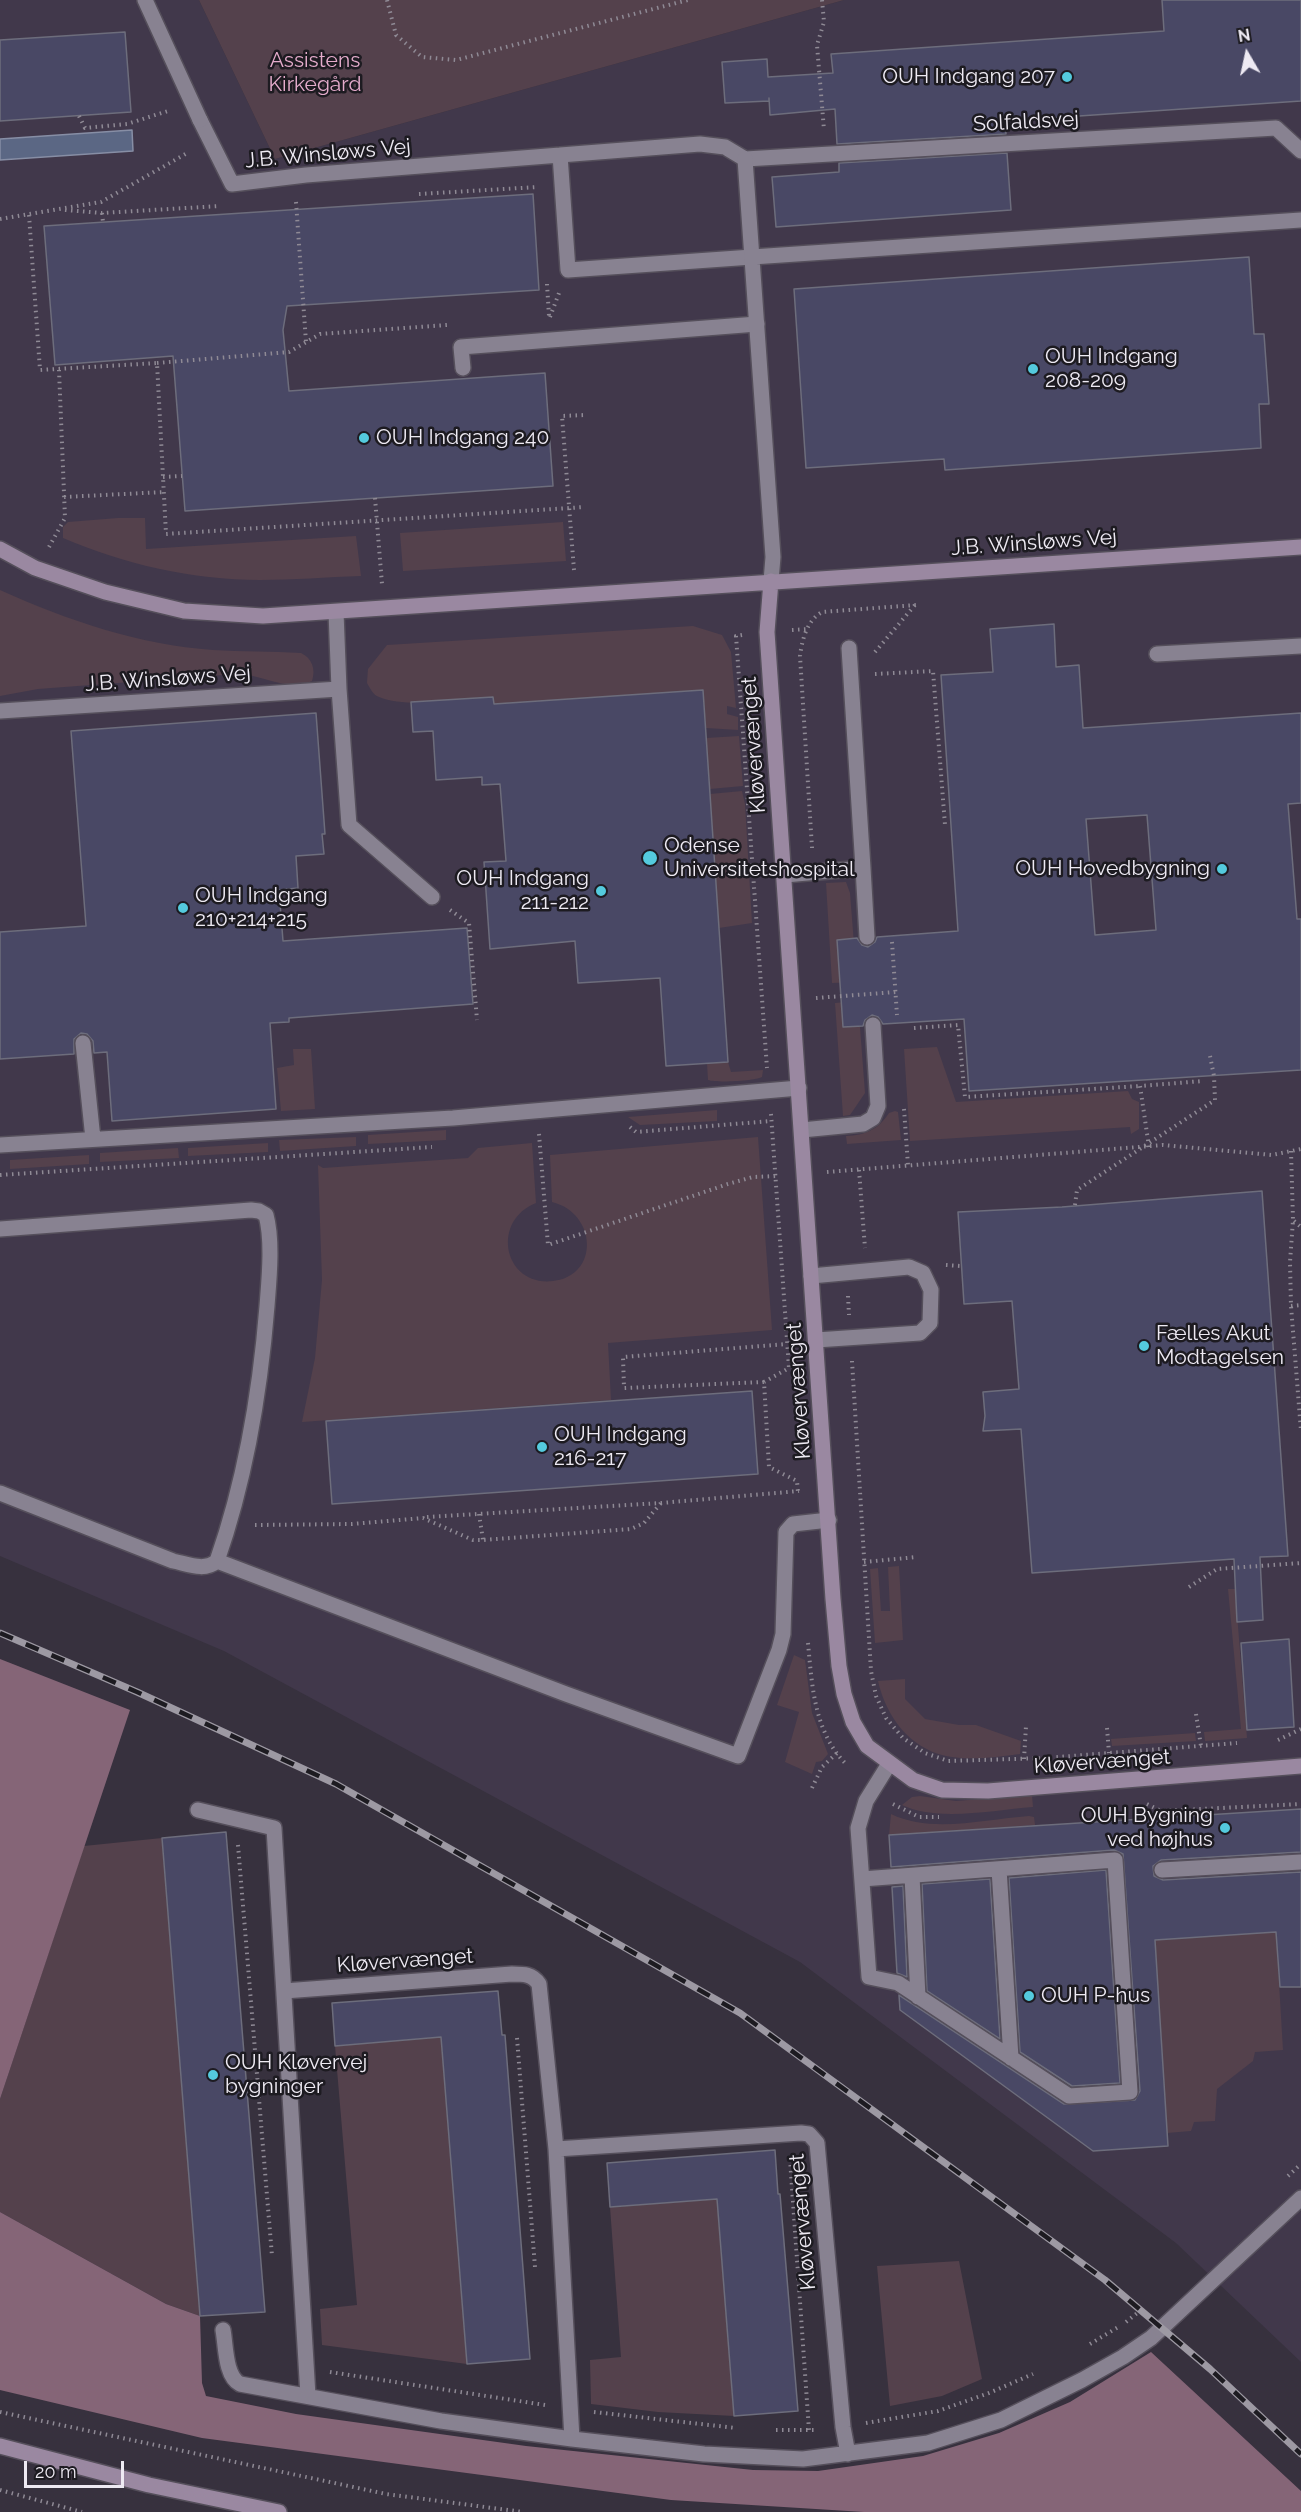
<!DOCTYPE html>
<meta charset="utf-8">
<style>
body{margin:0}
#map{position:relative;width:1301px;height:2512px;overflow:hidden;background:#37313e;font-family:Raleway,sans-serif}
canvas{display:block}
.north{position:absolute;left:1217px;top:24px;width:60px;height:60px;-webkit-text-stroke:4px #1d1b21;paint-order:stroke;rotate:351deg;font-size:16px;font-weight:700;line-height:24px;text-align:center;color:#eeeaf3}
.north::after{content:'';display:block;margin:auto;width:21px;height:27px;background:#eeeaf3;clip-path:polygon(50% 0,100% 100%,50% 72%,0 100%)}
.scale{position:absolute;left:24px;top:2461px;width:100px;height:27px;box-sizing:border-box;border:3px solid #eeeaf3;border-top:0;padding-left:8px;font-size:18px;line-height:21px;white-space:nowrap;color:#eeeaf3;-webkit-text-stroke:4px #1d1b21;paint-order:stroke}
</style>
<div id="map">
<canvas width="1301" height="2512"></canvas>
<div class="north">N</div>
<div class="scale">20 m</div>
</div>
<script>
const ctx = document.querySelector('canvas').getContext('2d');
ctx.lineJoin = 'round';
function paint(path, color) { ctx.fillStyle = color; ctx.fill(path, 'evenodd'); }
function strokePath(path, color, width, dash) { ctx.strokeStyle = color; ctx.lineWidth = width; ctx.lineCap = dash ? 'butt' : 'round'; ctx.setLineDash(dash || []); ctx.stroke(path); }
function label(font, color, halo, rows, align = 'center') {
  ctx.font = font + ' Raleway,sans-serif'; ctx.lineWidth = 5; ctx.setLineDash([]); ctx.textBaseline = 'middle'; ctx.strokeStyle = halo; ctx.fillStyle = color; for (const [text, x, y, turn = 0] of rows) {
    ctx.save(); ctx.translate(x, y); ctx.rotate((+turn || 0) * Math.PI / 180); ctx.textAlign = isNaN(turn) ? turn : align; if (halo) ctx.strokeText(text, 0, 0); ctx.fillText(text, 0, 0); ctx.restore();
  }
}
const built = new Path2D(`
 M0,0H199L275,159L844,0H1301V2362L1176,2243L800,1962L224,1651L0,1556Z`);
const green = new Path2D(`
 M199,0H844L275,159Z
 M118,518H145L146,549L356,536L361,576C327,577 293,580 260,580C192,580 124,564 63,538V527L68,522Z
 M563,522L566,561L403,571L400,533Z
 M0,590C66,620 140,645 213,650C242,652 271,651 301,653C312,658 316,669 312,681C289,693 260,673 236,674L38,689L0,696Z
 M693,626L722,635L731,652L736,708L727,706V714L738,717V730L706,728L703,690L494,704L493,697C461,699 408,709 379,697C373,695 370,688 367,683L368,669L387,645Z
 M739,736L743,786L710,789L706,738Z
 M742,791L745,804L752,923L719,928L710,794Z
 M846,882L850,893L857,982L832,983L826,883Z
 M858,1001L865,1093L850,1115L843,1116L835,1003Z
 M937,1047L956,1102L1128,1091L1132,1099L1139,1102V1129L1131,1134L1130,1127L910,1141L904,1049Z
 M293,1049H311L315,1109L281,1111L277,1068L294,1065Z
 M728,1062L731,1072L763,1070L762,1077C754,1081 717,1083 708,1080L707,1063Z
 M717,1110V1121L640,1125L628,1117Z
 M895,1111L898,1112L901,1140L847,1144L846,1136C865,1135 878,1130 889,1113Z
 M446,1130V1140L368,1144V1135Z
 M356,1137V1146L280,1151L279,1140Z
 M758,1137L772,1330L608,1343L611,1400L302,1422L315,1358L322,1280L318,1165L323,1168L468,1158L478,1148L532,1143L536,1203C490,1221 504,1287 553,1281C600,1276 597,1213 552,1202L550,1155Z
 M268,1143V1152L188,1156V1148Z
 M178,1148L179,1158L100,1162V1153Z
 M89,1155V1164L10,1169V1160Z
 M899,1566L903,1640L875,1643L870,1569L878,1568L881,1611H890L888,1567Z
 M1228,1589H1235L1247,1738L1205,1741L1204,1732L1241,1729Z
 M794,1655L805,1660L812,1713L828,1754L822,1761L816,1762L812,1774L785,1762L799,1712L777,1705Z
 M905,1679V1699L925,1719L959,1725H976L1021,1741L1020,1754C997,1757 969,1761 946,1756C909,1748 886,1716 878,1681Z
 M1195,1733L1196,1741L1112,1746L1111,1739Z
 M1032,1795L1033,1807C994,1810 937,1822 902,1805L912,1797L920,1796L956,1801Z
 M891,1814C932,1834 985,1819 1029,1816L1034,1817L1035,1825L889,1835Z
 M162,1838L200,2316L166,2304L0,2212V2099L84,1846Z
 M1276,1932L1283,2050L1255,2052L1253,2061L1217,2089L1215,2121L1194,2122L1191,2131L1167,2133L1155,1940Z
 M441,2037L467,2364L322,2345L320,2309L357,2305L335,2046Z
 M717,2199L734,2416L658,2412L591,2404L590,2360L621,2357L610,2207Z
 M959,2261L982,2379L942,2396L890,2406L877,2266Z`);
const forest = new Path2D(`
 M0,1659L130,1710L0,2099Z
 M0,2212L166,2304L200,2316L202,2383L206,2396L296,2414L526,2446L753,2470L818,2471L923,2456L999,2433L1070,2402L1151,2352L1301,2491V2512H864L671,2500L202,2438L0,2390Z`);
const water = new Path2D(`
 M132,130L133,151L0,160V139Z`);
const building = new Path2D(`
 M1162,0H1301V101L1005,121L1006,134L837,144L835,109L770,115L769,98V101L725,103L722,62L767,59L768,77L833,73L831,54L1164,31Z
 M125,32L131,112L0,121V40Z
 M1007,153L1011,210L776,227L772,177L839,172V163Z
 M533,194L539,290L287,306L283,330L289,391L545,373L553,486L185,511L173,356L55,365L44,226Z
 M1249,257L1254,334H1264L1269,404H1259L1261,448L945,470L944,459L806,468L794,289Z
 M1054,624L1056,667L1079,665L1083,728L1301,713V803L1288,804L1297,919H1301V1070L969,1091L964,1019L883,1024L878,1017L872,1015L865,1020L863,1026L843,1027L837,940L857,938L862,945L868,947L875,942L877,937L958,931L941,675L993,672L990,629ZM1147,815L1156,930L1095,935L1086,819Z
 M703,690L728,1062L666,1066L660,978L578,983L575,941L490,949L484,862L506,861L500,784L482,785V777L436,780L433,731L413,732L411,702L493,697L494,704Z
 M316,713L325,834H322L324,854L296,856L298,888L279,890L283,941L467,928L473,1004L289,1018V1022L270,1023L276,1109L112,1121L107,1052L94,1053L93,1041L87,1034L81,1033L74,1039V1054L0,1059V932L86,926L71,731Z
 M1262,1191L1288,1556L1260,1557L1263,1620L1237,1622L1234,1559L1032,1573L1021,1429L983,1431L985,1416L983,1392L1019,1389L1012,1301L964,1304L958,1212L1062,1207Z
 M752,1391L758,1474L332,1504L326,1421Z
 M1289,1639L1294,1727L1247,1730L1241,1643Z
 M1301,1809V1852L1161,1860L1153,1866L1154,1876L1163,1880L1301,1872V1987H1280L1276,1932L1155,1940L1168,2146L1093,2151L900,2010L899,1995L1064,2104L1135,2100L1140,2091L1123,1854L1114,1850L891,1867L889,1835Z
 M226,1832L265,2312L200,2316L162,1838Z
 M1106,1870L1120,2083L1072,2086L1020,2052L1009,1878Z
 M990,1879L1000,2039L927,1991L922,1884Z
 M903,1886L907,1977L897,1973L892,1887Z
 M498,1991L502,2035H505L530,2359L467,2364L441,2037L335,2046L332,2003Z
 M775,2150L778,2194H780L798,2411L734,2416L717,2199L610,2207L607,2163Z`);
const path = new Path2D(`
 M387,0L396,35L422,57L456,60L688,0
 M822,0L824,22L817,45L824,130
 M79,116L85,128L127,124L168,111
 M419,194L538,187
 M296,202L306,342
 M65,210L102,213L220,206
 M102,213L103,222
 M29,215L40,370L157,363L166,534L585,507
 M0,219L101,202L189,152
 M547,284L549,316
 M550,317L559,293
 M157,363L289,352L320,334L447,325
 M163,477L182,476
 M64,497L164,492
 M375,498L382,584
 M49,547L65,518L59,370
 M574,570L562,416L585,415
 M792,630L808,629
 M742,635L736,636L767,1068
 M875,652L915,605
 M875,674L933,671L945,825
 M812,848L800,656C802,640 807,620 822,612L916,605
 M450,910L469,923L477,1020
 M892,942L897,1015
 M816,998L896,992
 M914,1028L958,1025L965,1097L1140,1086
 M1210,1056L1214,1076
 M904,1109L908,1165
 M771,1114L789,1368L764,1382L769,1467L797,1481L798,1492
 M630,1127L636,1132L771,1121
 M539,1134L548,1245L728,1184L753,1177L778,1176
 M1149,1147L1140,1086L1203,1081
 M1291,1151L1293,1220L1290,1262L1291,1306L1301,1431
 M859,1170L865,1248
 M827,1172L1163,1145L1272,1155L1301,1149
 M0,1175L432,1147
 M1294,1221L1301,1227
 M946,1265L961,1266
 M848,1296L849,1315
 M1291,1306L1301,1305
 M852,1361L871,1671L876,1696L886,1718L903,1738L925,1753L948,1761L1046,1758L1237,1743
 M764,1382L624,1388L623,1357L787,1344
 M479,1514L483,1540
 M427,1517L661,1503L799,1491
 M255,1525L352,1524L423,1518L473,1540H483L631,1529L644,1523L661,1503
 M864,1562L917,1557
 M1189,1587L1217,1569L1301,1563
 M808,1643C812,1685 814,1732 846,1764
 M1196,1714L1201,1746
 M1107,1728L1109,1753
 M1278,1740L1301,1729
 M1024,1759L1026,1726
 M812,1788L822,1767L837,1753
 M893,1804L919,1817H939
 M1147,1804L1161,1811L1301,1804
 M238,1845L272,2256
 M517,2038L535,2267
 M790,2159L809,2430
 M1288,2176L1301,2164
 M1126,2322L1141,2310
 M1090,2344L1120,2326
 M330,2372L545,2405
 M0,2412L386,2494L523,2512
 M594,2412L736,2428
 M866,2423L938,2411L989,2393L1033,2374
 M776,2430H814
 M0,2490L82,2512`);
const lane = new Path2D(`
 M200,120L232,184L306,175L700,144L725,147L745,159L1276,128L1301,151
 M560,155L568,270L752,257
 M463,368L461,347L757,324
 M849,648L863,868
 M1157,654L1301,646
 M785,875L863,868L867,937
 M83,1043L93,1139
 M802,1130L863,1124L873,1118L878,1106L873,1025
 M0,1145L453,1118L799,1088
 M0,1229L251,1210L259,1211L266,1215C273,1241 269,1280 267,1306C260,1394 246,1478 217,1561C204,1572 188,1564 173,1561L0,1493
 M811,1276L909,1267L923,1273L931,1290L930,1323L920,1333L816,1340
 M217,1561L566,1694L738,1756L779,1650L783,1634L786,1532L793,1524L829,1520
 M999,1869L1011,2058
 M1162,1870L1301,1862
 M912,1876L918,1997
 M862,1879L1115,1860L1130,2092L1069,2096L898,1983L869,1977L858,1828L866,1801L889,1764`);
const street = new Path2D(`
 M145,0L200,120
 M745,159L773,557L771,581
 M752,257L1301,220
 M339,689L349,825L432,897
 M0,711L339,689L336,612
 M198,1810L274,1828L308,2396
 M284,1991L512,1974C524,1974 532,1974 539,1984L556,2149L572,2439
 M556,2149L801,2133L809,2134L817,2143L843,2427L848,2454
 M223,2330C226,2346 225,2376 240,2384L441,2421L572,2439L704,2454L803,2459L928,2443L1001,2420L1082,2380L1123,2357L1151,2338L1301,2198`);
const secondary = new Path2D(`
 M0,549L35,568L105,592L184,611L263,616L1301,547
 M771,581L767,632L833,1599L839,1666L844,1694L853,1722L867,1746L913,1780L942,1790L988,1791L1301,1766
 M0,2446L149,2485L279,2512`);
const rail = new Path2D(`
 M0,1633L137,1692L336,1784L740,2013L1105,2280L1210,2369L1301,2454`);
const pathBridge = new Path2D(`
 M1075,1205L1077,1190L1215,1100L1214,1076`);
const markers = [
 [1067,77,6,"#54cadd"],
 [1033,369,6,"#54cadd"],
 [364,438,6,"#54cadd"],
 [650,858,8,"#54cadd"],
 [1222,869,6,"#54cadd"],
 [601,891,6,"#54cadd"],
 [183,908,6,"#54cadd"],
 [1144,1346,6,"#54cadd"],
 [542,1447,6,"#54cadd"],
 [1225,1828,6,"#54cadd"],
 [1029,1996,6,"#54cadd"],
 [213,2075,6,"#54cadd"]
];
const parkNames = [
 ["Assistens",315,61],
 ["Kirkegård",315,85]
];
const poiNames = [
 ["OUH Indgang 207",1055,77,"right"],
 ["OUH Indgang",1045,357],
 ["208-209",1045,381],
 ["OUH Indgang 240",376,438],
 ["Odense",664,846],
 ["Universitetshospital",664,870],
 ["OUH Hovedbygning",1210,869,"right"],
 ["OUH Indgang",589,879,"right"],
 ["211-212",589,903,"right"],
 ["OUH Indgang",195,896],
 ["210+214+215",195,920],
 ["Fælles Akut",1156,1334],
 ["Modtagelsen",1156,1358],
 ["OUH Indgang",554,1435],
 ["216-217",554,1459],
 ["OUH Bygning",1213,1816,"right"],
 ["ved højhus",1213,1840,"right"],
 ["OUH P-hus",1041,1996],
 ["OUH Kløvervej",225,2063],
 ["bygninger",225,2087]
];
const streetNames = [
 ["Solfaldsvej",1026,122,-3],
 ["J.B. Winsløws Vej",328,154,-5],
 ["J.B. Winsløws Vej",1034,543,-4],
 ["J.B. Winsløws Vej",168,679,-4],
 ["Kløvervænget",754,745,-94],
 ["Kløvervænget",799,1391,-94],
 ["Kløvervænget",1102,1762,-4],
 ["Kløvervænget",405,1961,-4],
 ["Kløvervænget",803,2222,-95]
];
paint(built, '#41384b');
paint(green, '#54414c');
paint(forest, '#856577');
paint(water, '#5b6784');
strokePath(water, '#878ea5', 1.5);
paint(building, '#494865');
strokePath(building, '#6d6d7c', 1.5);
strokePath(lane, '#554f5b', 18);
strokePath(street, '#554f5b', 18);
strokePath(secondary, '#554f5b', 18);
strokePath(path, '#8f8a95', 4, [1.5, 4.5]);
strokePath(lane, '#888291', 15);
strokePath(street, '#888291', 15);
strokePath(secondary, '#9a88a1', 15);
strokePath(rail, '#9d99a3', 7);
strokePath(rail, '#1d1b21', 4.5, [14]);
strokePath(pathBridge, '#8f8a95', 4, [1.5, 4.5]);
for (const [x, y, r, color] of markers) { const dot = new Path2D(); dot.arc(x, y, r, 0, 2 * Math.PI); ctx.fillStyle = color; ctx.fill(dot); strokePath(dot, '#1d1b21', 2); }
label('21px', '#e4abcb', '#1d1b21', parkNames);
label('21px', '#eeeaf3', '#1d1b21', poiNames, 'left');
label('21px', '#eeeaf3', '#1d1b21', streetNames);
</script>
